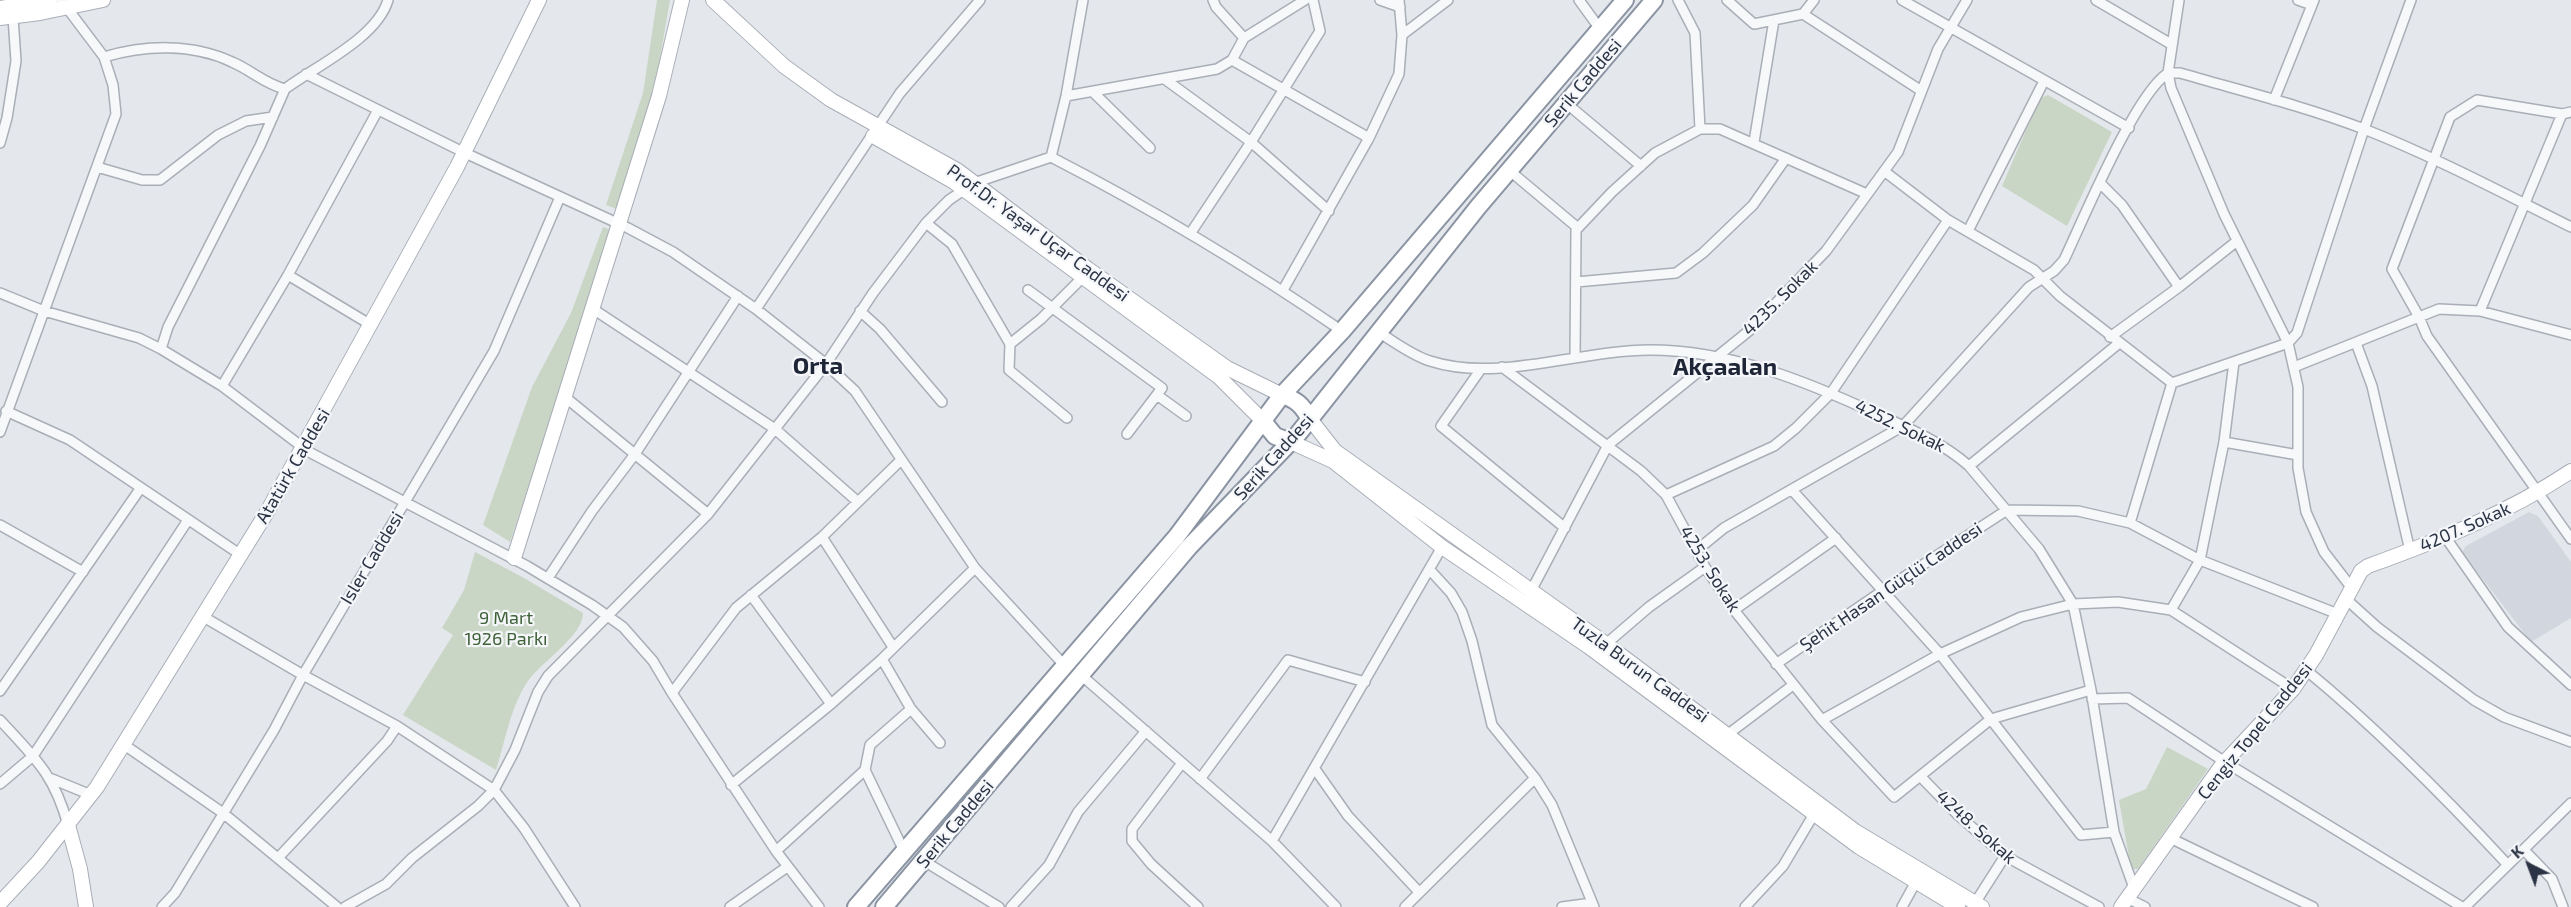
<!DOCTYPE html>
<meta charset="utf-8">
<style>
body{margin:0}
#map{position:relative;width:2571px;height:907px;overflow:hidden;background:#e4e7ec;font-family:"Exo 2",sans-serif}
canvas{display:block}
.north{position:absolute;left:2499px;top:835px;width:60px;height:60px;-webkit-text-stroke:4px #f4f6f9;paint-order:stroke;rotate:318deg;font-size:16px;font-weight:700;line-height:24px;text-align:center;color:#2b3445}
.north::after{content:'';display:block;margin:auto;width:21px;height:27px;background:#2b3445;clip-path:polygon(50% 0,100% 100%,50% 72%,0 100%)}
</style>
<div id="map">
<canvas width="2571" height="907"></canvas>
<div class="north">K</div>
</div>
<script>
const ctx = document.querySelector('canvas').getContext('2d');
ctx.lineJoin = 'round';
function paint(path, color) { ctx.fillStyle = color; ctx.fill(path, 'evenodd'); }
function strokePath(path, color, width, dash) { ctx.strokeStyle = color; ctx.lineWidth = width; ctx.lineCap = dash ? 'butt' : 'round'; ctx.setLineDash(dash || []); ctx.stroke(path); }
function label(font, color, halo, rows, align = 'center') {
  ctx.font = font + ' "Exo 2",sans-serif'; ctx.lineWidth = 4.5; ctx.setLineDash([]); ctx.textBaseline = 'middle'; ctx.strokeStyle = halo; ctx.fillStyle = color; for (const [text, x, y, turn = 0] of rows) {
    ctx.save(); ctx.translate(x, y); ctx.rotate((+turn || 0) * Math.PI / 180); ctx.textAlign = isNaN(turn) ? turn : align; if (halo) ctx.strokeText(text, 0, 0); ctx.fillText(text, 0, 0); ctx.restore();
  }
}
const built = new Path2D(`
 M2529,512L2538,516L2571,562V618L2531,642L2462,552L2466,546Z`);
const green = new Path2D(`
 M657,0H670L654,93L617,209L606,205L643,93Z
 M2048,95L2112,132L2067,226L2002,186L2040,98Z
 M603,227L613,231L510,542L483,525L532,387L571,313Z
 M475,552L524,578L583,613C583,636 541,662 528,681C511,705 505,742 496,770L403,715L453,635L442,628L464,590Z
 M2167,747L2208,769L2138,869H2131L2119,800L2146,789Z`);
const street = new Path2D(`
 M1380,0L1400,7
 M1579,0L1600,29
 M1678,0L1695,33L1700,129
 M1727,0L1754,24L1803,14L1920,90
 M1902,0L2129,128
 M2096,0L2171,44
 M2179,0L2168,73L2171,88L2224,214L2288,343L2298,387V468L2306,512L2324,552L2351,587
 M2298,0L2312,5
 M1803,14L1814,0
 M1402,35L1448,0
 M1244,38L1305,0
 M104,57C145,45 192,43 232,62C251,70 265,84 285,89C316,66 377,38 388,0
 M1232,60L1369,138
 M306,74L463,152L628,228L673,252L756,309L826,364L855,391L975,568L1064,665
 M1166,80L1251,142L1329,211
 M1093,92L1150,148
 M1066,96L1217,69L1232,60L1244,38L1216,7L1213,0
 M2274,100L2314,0
 M1566,103L1641,166
 M2571,112L2562,114L2477,100L2450,117L2392,269L2419,317L2427,336L2571,539
 M1754,142L1774,20
 M0,143L7,118L16,61L13,17
 M1051,157C1152,209 1249,267 1342,331
 M97,167L142,180H160L218,135L246,121L273,117
 M1510,171L1578,228
 M1884,171L1948,220L2034,270L2060,296L2172,383L2288,343L2297,333L2364,129L2411,0
 M2100,183L2122,205L2179,287
 M926,223L952,244L1010,344L1009,370L1067,418
 M1968,231L2044,81
 M1190,234L1251,142L1320,31L1313,0
 M288,275L371,325
 M1576,282L1676,273L1703,253L1753,205L1786,158
 M1028,290L1162,388L1127,434
 M1283,290L1369,138L1399,74L1402,35L1399,0
 M0,293L44,311L139,338L161,349L222,386L309,452L527,566L592,605L623,627L653,661L672,693L776,851L819,907
 M593,309L775,429L858,502
 M756,309L900,93L980,0
 M860,311L880,329L942,402
 M2480,311L2562,114
 M1378,332C1395,342 1411,355 1430,361C1498,383 1579,350 1650,350C1730,350 1808,382 1879,415C1911,429 1943,443 1969,466L2039,549L2073,604L2091,690L2114,832L2134,888
 M2110,337L2179,287L2237,241
 M2356,343L2372,386L2410,551
 M1010,344L1041,319L1082,278
 M161,349L168,327L260,146L285,89
 M1575,358L1576,230L1612,192L1655,153L1700,129H1720L1867,194
 M1502,367L1641,471L1666,495L1705,567L1734,610L1822,720L1894,797L1991,719L2091,690
 M2294,367L2439,309L2480,311L2571,335
 M1481,369L1441,426L1565,528
 M222,386L288,275L378,110
 M1157,395L1186,416
 M565,397L708,514
 M6,411L70,440L241,555
 M0,432L116,114L113,85L104,57L61,0
 M2224,442L2298,455
 M1969,466L2118,344
 M1792,490L1940,654L2081,835L2114,832
 M1666,495L1774,446L1796,428L1831,393L1948,220
 M2130,523L2172,383
 M0,525L83,572
 M822,537L893,647
 M2446,538L2508,627L2571,685
 M1697,550L1724,528L1903,426L2029,287L2054,271L2064,260C2083,220 2135,94 2168,73H2180C2242,91 2304,106 2364,129C2435,157 2503,193 2571,227
 M1430,570L1451,593L1462,612L1472,641L1492,725L1535,778L1552,805L1594,907
 M548,578L592,511L635,454L738,296
 M1531,591L1608,445L1750,330L1826,251L1898,152L1938,49L1967,0
 M751,595L831,704
 M2346,599L2377,627L2474,700L2504,717L2571,742
 M1734,610L1836,538
 M2171,610L2200,560L2224,442L2234,362
 M202,616L303,675L397,726L494,790L524,828L575,907
 M1606,644L1649,607L1705,567
 M882,659L911,709L940,743
 M1776,664L1884,590L2007,510L2078,511L2130,523L2200,560L2338,614
 M2306,670C2379,730 2444,796 2508,865
 M1081,675L1272,841L1336,907
 M0,691L140,489
 M672,693L736,608L822,537L901,460
 M2092,699L2128,698L2225,762L2462,907
 M0,720C35,758 54,774 68,825
 M1822,720L1940,654L2021,617L2073,604L2118,602L2171,610L2293,689
 M1727,735L1793,685
 M123,744L223,813L337,907
 M1182,763L1132,829V841L1151,864L1198,907
 M1315,769L1348,816L1419,892
 M1920,776L1958,815L2005,856L2099,907
 M52,779L91,795
 M1200,779L1288,660L1365,682
 M0,784L33,756L188,520
 M731,785L831,704L882,659L975,568
 M2170,838L2313,907
 M1272,841L1442,547
 M2524,850L2552,879L2563,907
 M776,851L865,770
 M904,851L865,770L870,745L911,709
 M278,858L387,741L397,726
 M924,861L999,907
 M2127,898L2145,907
 M1975,903L2005,856
 M162,907L175,893L274,730L303,675L494,351L560,197
 M345,907L386,884L412,858L478,806L494,790L515,750L538,692L548,676L708,514L826,364L873,293L926,223L949,200L974,183L1051,157L1066,96L1083,0
 M730,907L787,867
 M1011,907L1049,865L1078,812L1146,731
 M1405,907L1535,778
 M1562,907L1592,903
 M1745,907L1783,866L1817,809
 M1902,907L1918,878
 M2465,907L2571,803`);
const secondary = new Path2D(`
 M713,0L784,66L831,100L957,170L1088,269L1227,368L1282,395
 M0,8L50,0
 M0,18L40,13L103,0
 M873,136L954,182L1219,377L1262,420
 M1310,419L1335,451L1606,644L1855,831L1982,907
 M1291,442L1333,461L1442,547L1589,647L1859,847L1958,907
 M514,558L659,96L682,0
 M68,825L80,869L86,907
 M0,903L38,862L97,787L267,512L457,167L539,0
 M2121,907L2222,765L2293,689L2316,655L2361,571L2368,566C2440,540 2508,513 2571,471`);
const highway = new Path2D(`
 M1282,395C1297,400 1302,405 1310,419
 M1262,420L1275,436L1291,442
 M856,907L1177,536L1282,395L1342,331L1625,0
 M884,907L1189,547L1298,434L1478,207L1654,0`);
const streetNames = [
 ["Serik Caddesi",1583,83,-50],
 ["Prof.Dr. Yaşar Uçar Caddesi",1038,233,36],
 ["4235. Sokak",1780,298,-45],
 ["4252. Sokak",1900,426,26],
 ["Serik Caddesi",1274,457,-48],
 ["Atatürk Caddesi",293,466,-60],
 ["4207. Sokak",2465,527,-24],
 ["Isler Caddesi",372,558,-59],
 ["4253. Sokak",1710,569,58],
 ["Şehit Hasan Güçlü Caddesi",1891,587,-34],
 ["Tuzla Burun Caddesi",1640,670,36],
 ["Cengiz Topel Caddesi",2255,731,-51],
 ["Serik Caddesi",955,824,-50],
 ["4248. Sokak",1976,827,42]
];
const parkNames = [
 ["9 Mart",506,618],
 ["1926 Parkı",506,639]
];
const districtNames = [
 ["Orta",818,366],
 ["Akçaalan",1725,367]
];
paint(built, '#d2d6de');
paint(green, '#c9d6c5');
strokePath(street, '#a9aeb7', 12);
strokePath(secondary, '#a9aeb7', 16);
strokePath(highway, '#8b94a3', 20);
strokePath(street, '#f7f8fa', 9);
strokePath(secondary, '#fff', 14);
strokePath(highway, '#fff', 16);
label('18px', '#2b3445', '#f4f6f9', streetNames);
label('18px', '#3f6138', '#f4f6f9', parkNames);
label('bold 24px', '#1d2536', '#f4f6f9', districtNames);
</script>
